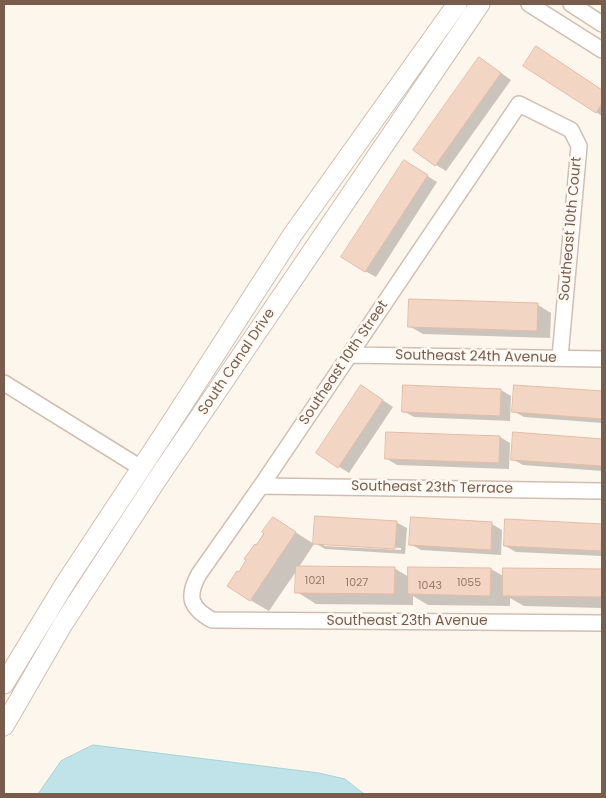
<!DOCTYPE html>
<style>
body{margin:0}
#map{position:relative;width:606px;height:798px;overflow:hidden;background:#fdf6ec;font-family:Poppins,sans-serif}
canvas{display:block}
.frame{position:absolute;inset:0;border:5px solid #7a5c4d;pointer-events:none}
</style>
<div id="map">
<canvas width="606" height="798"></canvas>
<div class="frame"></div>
</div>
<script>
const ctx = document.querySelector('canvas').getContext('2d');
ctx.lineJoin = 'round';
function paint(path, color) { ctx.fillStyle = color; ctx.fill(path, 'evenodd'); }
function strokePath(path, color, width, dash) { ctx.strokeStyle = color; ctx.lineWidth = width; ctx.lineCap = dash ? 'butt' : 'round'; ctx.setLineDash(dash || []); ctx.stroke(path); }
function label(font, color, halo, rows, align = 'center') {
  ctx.font = font + ' Poppins,sans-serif'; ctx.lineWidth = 5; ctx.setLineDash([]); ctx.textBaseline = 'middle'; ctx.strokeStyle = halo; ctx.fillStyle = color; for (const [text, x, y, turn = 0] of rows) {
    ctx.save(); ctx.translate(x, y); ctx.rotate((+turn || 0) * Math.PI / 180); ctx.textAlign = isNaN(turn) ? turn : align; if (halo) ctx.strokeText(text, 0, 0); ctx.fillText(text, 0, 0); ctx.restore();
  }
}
const water = new Path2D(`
 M93,745L319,773L345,779L364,794H38L61,761Z`);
const shadow = new Path2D(`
 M547,54L602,90V116L596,112Z
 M490,65L511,80L446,171L436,165Z
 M415,168L437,182L376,277L365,271Z
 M538,305L551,313L550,338L423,334L409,326Z
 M515,386L602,393V423L524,417L513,411Z
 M501,390L511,396L510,421L414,417L403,411Z
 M372,393L393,407L349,473L318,453Z
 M514,434L602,440V471L523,465L512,459Z
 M500,437L510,443L509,469L397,465L387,459Z
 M273,518L314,544L299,567L394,568L409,577L491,569L505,577V569L602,571V608L524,606L510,598V606L428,605L413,596V605L316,604L297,592V570L269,611L250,600L239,573Z
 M506,520L602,525V556L516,552L505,546Z
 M396,522L407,528L405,554L325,549L315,543ZM324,543L401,548V550L324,546Z
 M492,524L502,530L501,555L421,550L410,544Z`);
const building = new Path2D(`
 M536,46L602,90V103L596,113L523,66Z
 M479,57L501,73L435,166L413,150Z
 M404,160L428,175L365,272L341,257Z
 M409,299L538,303L537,331L408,327Z
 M361,385L383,400L338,468L316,453Z
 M403,385L501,389L500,416L402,412Z
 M514,385L602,391V419L512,412Z
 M386,432L500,436L499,463L385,459Z
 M513,432L602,439V466L511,460Z
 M315,516L397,521L395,549L313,544Z
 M273,517L296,532L250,601L227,586L237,571L239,572L246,560L244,559L255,544L256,545L264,534L262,532Z
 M411,517L492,522L491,550L409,545Z
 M505,519L602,524L601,551L504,546Z
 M296,566L395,567L394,594L295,593Z
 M408,567L491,568L490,596L408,594Z
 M503,568L602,569V597L503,596Z`);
const minor = new Path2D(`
 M529,4L602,50
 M571,4L602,24
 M349,355L602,359
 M560,357L579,146L571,130L519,104L261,486L199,574C187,596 189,607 212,620L602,623
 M4,383L141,468
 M261,486L602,491`);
const tertiary = new Path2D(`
 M4,684L66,582L169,426L293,234L457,4
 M4,726L63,624L156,481L480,4`);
const numberNames = [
 ["1021",315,581],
 ["1027",357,583],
 ["1055",469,583],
 ["1043",430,586]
];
const streetNames = [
 ["Southeast 10th Court",571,229,-85],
 ["Southeast 24th Avenue",476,357,1],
 ["South Canal Drive",237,362,-56],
 ["Southeast 10th Street",344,363,-56],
 ["Southeast 23th Terrace",432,488,1],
 ["Southeast 23th Avenue",407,621]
];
paint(water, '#bfe3e8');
strokePath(water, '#a5d3da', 1);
paint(shadow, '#0003');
paint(building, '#f3d5c3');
strokePath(building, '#e6bba3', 1);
strokePath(minor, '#d1beb0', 18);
strokePath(tertiary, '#d1beb0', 21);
strokePath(minor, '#fff', 15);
strokePath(tertiary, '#fff', 19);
label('11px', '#987a6a', null, numberNames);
label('14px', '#7a5c4d', '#fffaf3', streetNames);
</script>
